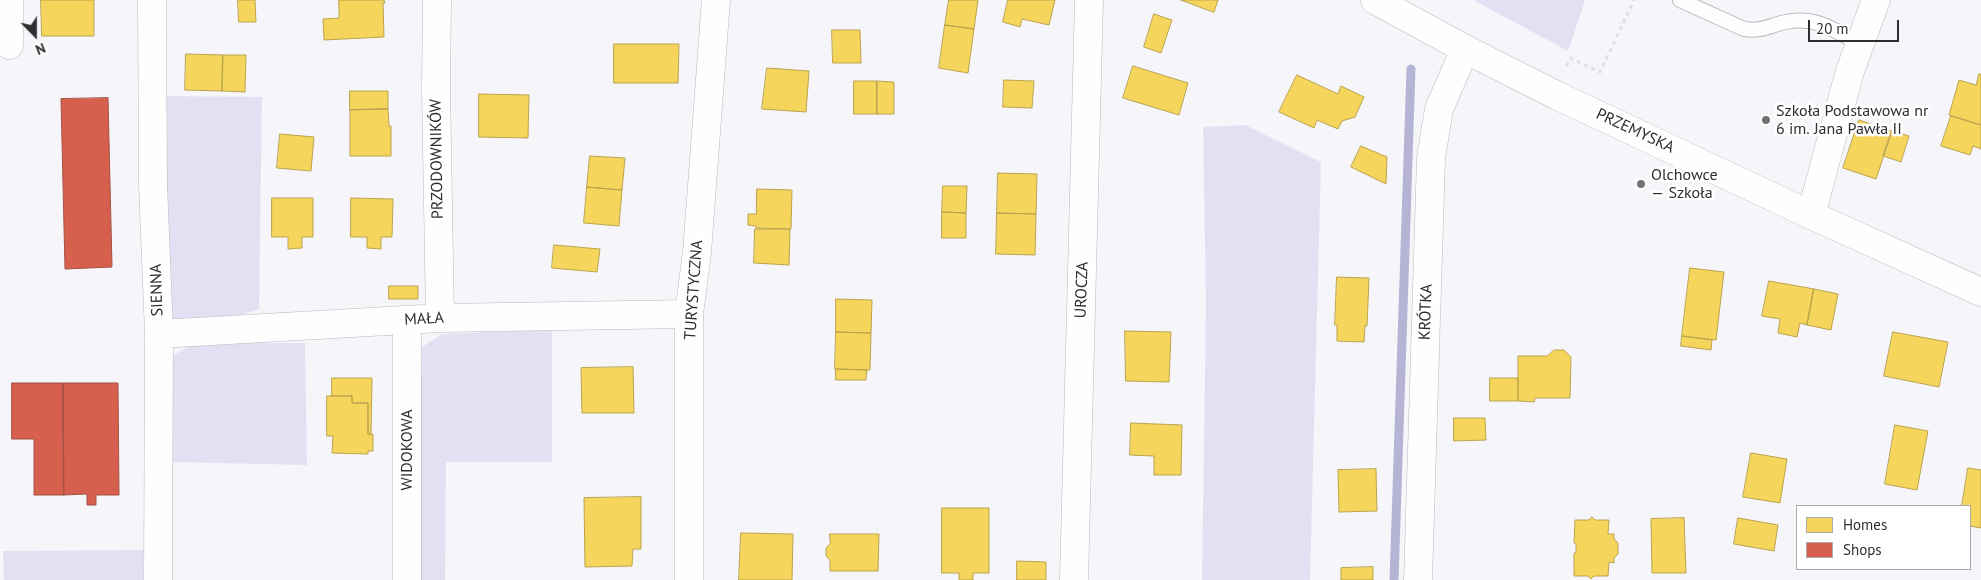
<!DOCTYPE html>
<meta charset="utf-8">
<style>
body{margin:0}
#map{position:relative;width:1981px;height:580px;overflow:hidden;background:#f6f6fa;font-family:"PT Sans",sans-serif}
canvas{display:block}
.legend{position:absolute;left:1796px;top:505px;width:175px;height:65px;box-sizing:border-box;background:#fff;border:1px solid #ababad;margin:0;padding:6px 9px;list-style:none;font-size:15px;color:#2e2e31}
.legend li{display:flex;align-items:center;gap:10px;height:25px}
.legend b{width:25px;border:1px solid #ababad}
.north{position:absolute;left:10px;top:10px;width:50px;height:50px;-webkit-text-stroke:4px #fff;paint-order:stroke;rotate:158deg;font-size:14px;font-weight:700;line-height:20px;text-align:center;color:#2e2e31}
.north::after{content:'';display:block;margin:auto;width:18px;height:22px;background:#2e2e31;clip-path:polygon(50% 0,100% 100%,50% 72%,0 100%)}
.scale{position:absolute;left:1808px;top:20px;width:91px;height:22px;box-sizing:border-box;border:2px solid #2e2e31;border-top:0;padding-left:6px;font-size:15px;line-height:18px;white-space:nowrap;color:#2e2e31;-webkit-text-stroke:4px #fff;paint-order:stroke}
</style>
<div id="map">
<canvas width="1981" height="580"></canvas>
<ul class="legend">
<li><b style="height:14px;background:#f6d55c"></b>Homes</li>
<li><b style="height:14px;background:#d6604d"></b>Shops</li>
</ul>
<div class="north">N</div>
<div class="scale">20 m</div>
</div>
<script>
const ctx = document.querySelector('canvas').getContext('2d');
ctx.lineJoin = 'round';
function paint(path, color) { ctx.fillStyle = color; ctx.fill(path, 'evenodd'); }
function strokePath(path, color, width, dash) { ctx.strokeStyle = color; ctx.lineWidth = width; ctx.lineCap = dash ? 'butt' : 'round'; ctx.setLineDash(dash || []); ctx.stroke(path); }
function label(font, color, halo, rows, align = 'center') {
  ctx.font = font + ' "PT Sans",sans-serif'; ctx.lineWidth = 5; ctx.setLineDash([]); ctx.textBaseline = 'middle'; ctx.strokeStyle = halo; ctx.fillStyle = color; for (const [text, x, y, turn = 0] of rows) {
    ctx.save(); ctx.translate(x, y); ctx.rotate((+turn || 0) * Math.PI / 180); ctx.textAlign = isNaN(turn) ? turn : align; if (halo) ctx.strokeText(text, 0, 0); ctx.fillText(text, 0, 0); ctx.restore();
  }
}
const green = new Path2D(`
 M1473,0H1585L1568,51Z
 M161,96L262,97L259,309L233,318L168,319Z
 M1245,125L1321,162L1310,580H1202L1206,303L1203,127Z
 M552,329V462H446L445,580H419L420,431L422,347L442,334Z
 M193,343H305L307,465L172,462L171,357Z
 M143,550V580H4L3,551Z`);
const homes = new Path2D(`
 M41,0H94V36H42Z
 M238,0H255L256,22H239Z
 M339,0H384L385,3H383L384,37L324,40L323,19L339,18Z
 M949,0H978L974,29L945,25Z
 M1008,0H1055L1049,25L1022,19L1020,27L1003,22Z
 M1181,0H1218L1214,12Z
 M1154,14L1172,20L1161,53L1144,47Z
 M945,25L974,29L968,73L939,68Z
 M832,30H860L861,63H833Z
 M614,44H679L678,83H614Z
 M186,54L223,55L222,91L185,90Z
 M223,55H246L245,92L222,91Z
 M1133,66L1188,83L1179,115L1123,98Z
 M767,68L809,71L806,112L762,109Z
 M1979,74H1981V125L1949,115L1959,80L1976,85Z
 M1297,75L1338,94L1341,86L1364,97L1355,117L1342,121L1338,129L1317,120L1314,128L1279,112Z
 M1004,80L1034,81L1032,108L1003,107Z
 M854,81H877V114H854Z
 M877,81L894,82V114H877Z
 M350,91H388V109L350,110Z
 M479,94L529,95L528,138L479,137Z
 M388,109L389,126H391V156H350V110Z
 M1951,116L1981,125V149L1973,146L1970,155L1941,146Z
 M1859,120L1892,131L1876,179L1843,168Z
 M1892,131L1909,136L1901,162L1883,156Z
 M280,134L314,137L311,171L277,168Z
 M1361,146L1387,157L1386,184L1351,167Z
 M590,156L625,158L622,190L587,187Z
 M998,173L1037,174L1036,214L997,213Z
 M943,186H967L966,213L942,212Z
 M587,187L622,190L619,226L584,223Z
 M757,189L792,190L791,229L756,228V226L748,225V214H756Z
 M272,198H313V237H302V248L288,249V237H272Z
 M351,198L393,199L392,237H381V249L367,248V237H351Z
 M942,212L966,213V238H942Z
 M997,213L1036,214L1035,255L996,254Z
 M755,229H790L789,265L754,263Z
 M554,245L600,249L597,272L552,268Z
 M1690,268L1724,272L1716,340L1682,336Z
 M1337,277L1369,278L1367,326H1365L1364,342L1337,341V325H1335Z
 M1769,281L1814,289L1807,325L1800,323L1797,337L1778,333L1780,319L1762,316Z
 M389,286H418V299H389Z
 M1814,289L1838,294L1831,330L1807,325Z
 M836,299L872,300L871,333L836,332Z
 M1125,331L1171,332L1169,382L1126,381Z
 M836,332L871,333L870,370L835,369Z
 M1893,332L1948,342L1939,387L1884,376Z
 M1682,336L1712,340L1711,350L1681,346Z
 M1554,350H1564L1571,357L1570,398H1535L1534,402L1518,401V356H1547Z
 M633,367L634,413H582L581,368Z
 M836,369L867,370L866,380H836Z
 M332,378H372L371,434H368V403H352V396H332Z
 M1490,378H1518V401H1490Z
 M327,396H352V403H368V434H373V451H368V454L332,453L333,436H327Z
 M1454,418H1485L1486,440L1454,441Z
 M1131,423L1182,425L1181,475H1154V456L1130,455Z
 M1895,425L1928,431L1917,490L1885,484Z
 M1751,453L1787,459L1780,503L1743,497Z
 M1968,468L1981,470V528L1970,526V506H1962Z
 M1376,469L1377,511L1339,512L1338,470Z
 M641,497V549H633L632,566L585,567L584,498Z
 M942,508H989V573H973V580H959V573H942Z
 M1592,517L1595,520H1609L1608,534H1614V539L1618,543V554L1614,558V563L1609,562L1608,576H1594L1591,579L1588,576H1574V553H1576V543H1574L1575,520H1589Z
 M1684,518L1686,573H1652L1651,519Z
 M1738,518L1778,525L1774,551L1734,544Z
 M741,533L793,534L792,580H739Z
 M830,534H879L878,571H830V560L826,556V548L830,544Z
 M1017,561L1046,562V580H1017Z
 M1373,567V580H1341V568Z`);
const shops = new Path2D(`
 M108,98L112,267L65,269L61,99Z
 M12,383H63L64,495H34V439H12Z
 M63,383H118L119,495H96V505H87V494L64,495Z`);
const stream = new Path2D(`
 M1394,580L1411,69`);
const path = new Path2D(`
 M1568,66L1567,65L1571,58L1600,72L1634,0`);
const service = new Path2D(`
 M1680,0L1744,29C1762,32 1770,25 1786,22C1817,16 1834,30 1859,44`);
const minor = new Path2D(`
 M9,0V45
 M152,0L153,184L159,334L158,580
 M437,0L436,89L440,318
 M1811,215L1850,71L1876,0
 M159,334L440,318L689,314
 M407,580V320
 M689,580V314L697,252L716,0
 M1074,580L1089,0
 M1418,580L1431,158L1439,109L1465,49`);
const primary = new Path2D(`
 M1375,0L1465,49L1558,96L1811,215L1981,292`);
const markers = [
 [1766,120,5,"#747477"],
 [1641,184,5,"#747477"]
];
const poiNames = [
 ["Szkoła Podstawowa nr",1776,111],
 ["6 im. Jana Pawła II",1776,129],
 ["Olchowce",1651,175],
 ["— Szkoła",1651,193]
];
const streetNames = [
 ["PRZEMYSKA",1635,131,25],
 ["PRZODOWNIKÓW",437,159,-91],
 ["SIENNA",157,290,-92],
 ["TURYSTYCZNA",694,290,-86],
 ["UROCZA",1082,290,-88],
 ["KRÓTKA",1426,312,-88],
 ["MAŁA",424,319,-3],
 ["WIDOKOWA",407,450,-90]
];
paint(green, '#e2e1f4');
paint(homes, '#f6d55c');
strokePath(homes, '#baa34f', 1);
paint(shops, '#d6604d');
strokePath(shops, '#a45145', 1);
strokePath(stream, '#b6b4d4', 9);
strokePath(service, '#b9b9bc', 16);
strokePath(minor, '#b9b9bc', 29);
strokePath(primary, '#b9b9bc', 29);
strokePath(path, '#e0e0e0', 3, [4, 4]);
strokePath(service, '#fefefe', 14);
strokePath(minor, '#fefefe', 28);
strokePath(primary, '#fefefe', 28);
for (const [x, y, r, color] of markers) { const dot = new Path2D(); dot.arc(x, y, r, 0, 2 * Math.PI); ctx.fillStyle = color; ctx.fill(dot); strokePath(dot, '#fff', 2); }
label('16px', '#2e2e31', '#fff', poiNames, 'left');
label('16px', '#2e2e31', '#fff', streetNames);
</script>
